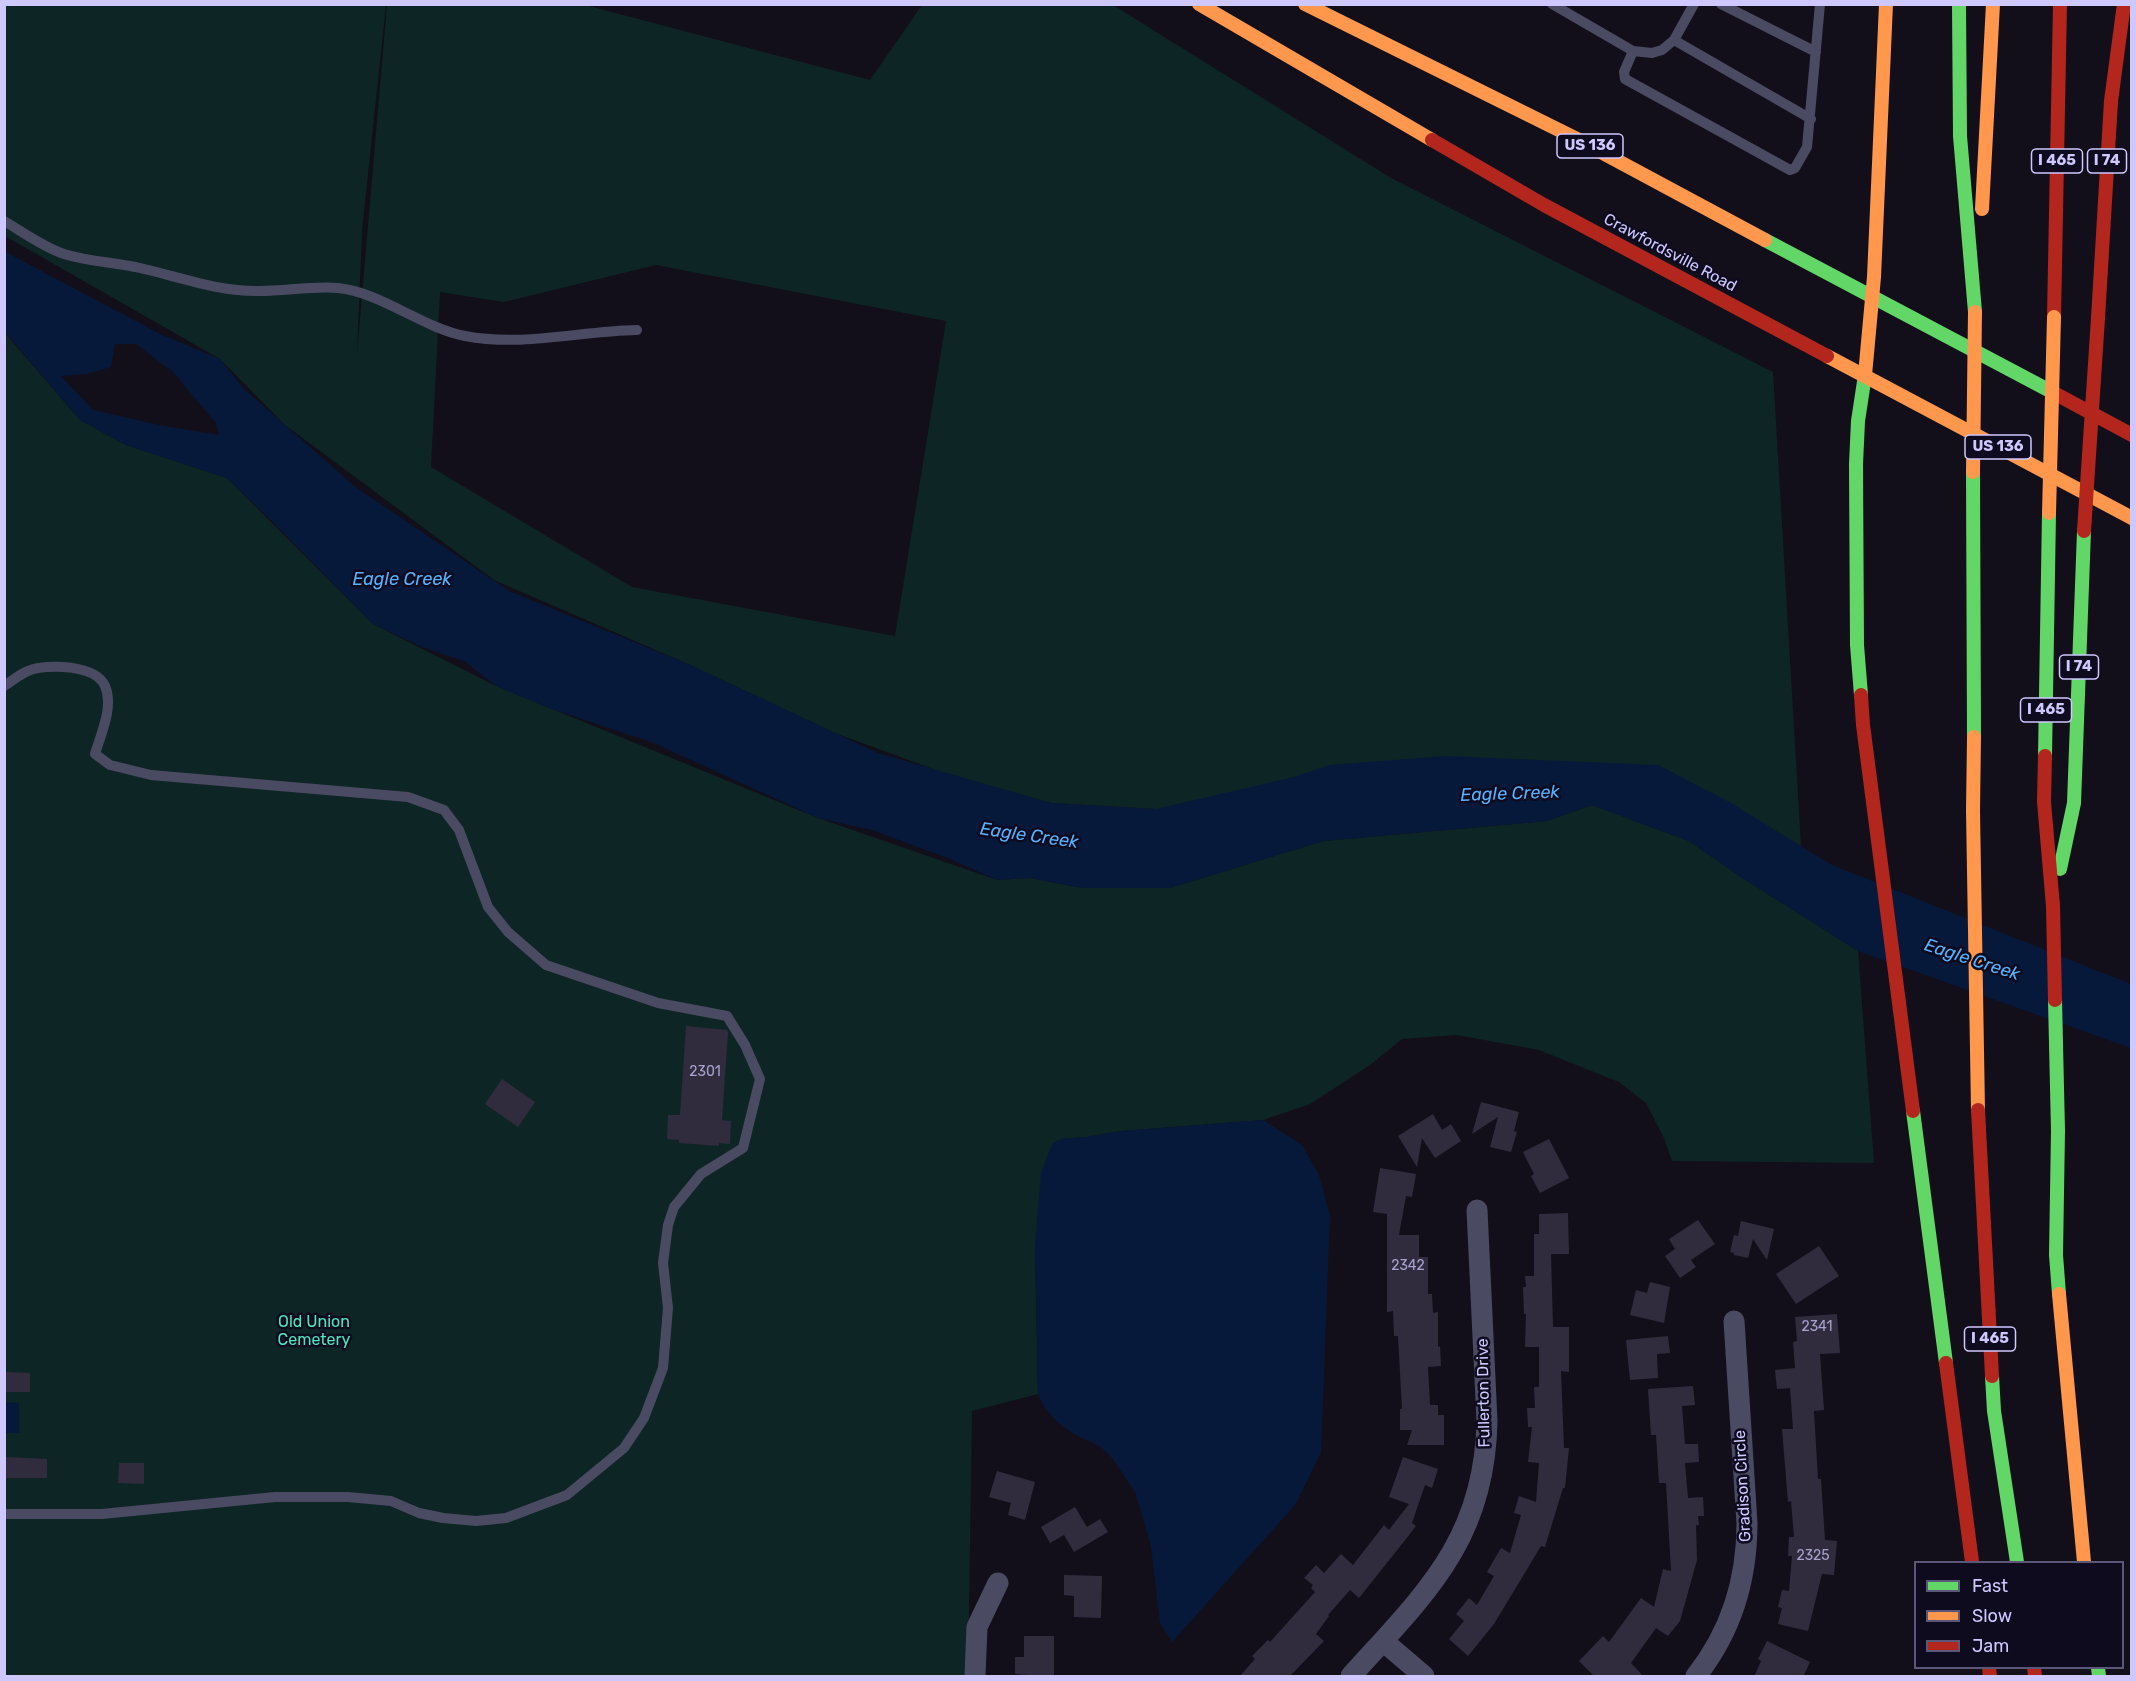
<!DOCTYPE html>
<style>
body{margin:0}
#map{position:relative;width:2136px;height:1681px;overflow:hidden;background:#120f1a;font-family:Rubik,sans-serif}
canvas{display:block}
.frame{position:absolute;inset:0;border:6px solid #cec8ff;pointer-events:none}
.legend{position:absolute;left:1914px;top:1561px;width:210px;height:108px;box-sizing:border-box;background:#0e0b1f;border:2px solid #5b5779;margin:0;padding:8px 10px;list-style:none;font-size:18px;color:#cec8ff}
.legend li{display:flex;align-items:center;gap:12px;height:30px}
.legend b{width:30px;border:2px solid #5b5779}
</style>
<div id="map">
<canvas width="2136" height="1681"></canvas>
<div class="frame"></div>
<ul class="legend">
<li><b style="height:8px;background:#63d668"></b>Fast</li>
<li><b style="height:8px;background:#ff974d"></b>Slow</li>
<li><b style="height:8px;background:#b3261e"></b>Jam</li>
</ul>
</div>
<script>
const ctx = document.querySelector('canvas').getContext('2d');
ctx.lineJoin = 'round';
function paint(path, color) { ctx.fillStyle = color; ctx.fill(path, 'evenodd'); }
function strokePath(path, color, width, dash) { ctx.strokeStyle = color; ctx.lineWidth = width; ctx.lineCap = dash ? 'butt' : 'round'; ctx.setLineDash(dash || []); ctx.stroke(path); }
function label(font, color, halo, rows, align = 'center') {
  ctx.font = font + ' Rubik,sans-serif'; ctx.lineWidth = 5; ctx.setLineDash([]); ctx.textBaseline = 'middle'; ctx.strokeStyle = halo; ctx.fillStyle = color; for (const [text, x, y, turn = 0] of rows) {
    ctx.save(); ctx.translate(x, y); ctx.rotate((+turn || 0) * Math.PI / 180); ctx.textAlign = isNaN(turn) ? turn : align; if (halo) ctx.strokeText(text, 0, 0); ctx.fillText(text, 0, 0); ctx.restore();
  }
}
const green = new Path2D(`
 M5,5H386L362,230L357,354L387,5H585L870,80L922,5H1113L1391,178L1773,372L1801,846L1658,765L1156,809L1051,803L944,773L835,733L688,664L494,580L285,425L220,359L5,236ZM656,265L946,321L895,636L632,587L431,467L440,292L504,302Z
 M4,332L80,420L126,445L227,478L373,624L496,686L818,818L997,880L1030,878L1082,888H1170L1323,841L1547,821L1592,805L1689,841L1744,879L1858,951L1874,1163L1672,1161L1664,1138L1646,1103L1619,1082L1539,1050L1457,1035L1402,1039L1370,1065L1310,1104L1263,1120L1122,1131L1086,1137L1061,1139L1035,1244L1038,1394L972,1411L968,1676H5Z`);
const water = new Path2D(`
 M4,251L160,334L220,359L243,388L354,486L509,591L688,664L878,753L1051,803L1156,809L1294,777L1330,765L1445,756L1658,765L1731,803L1832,865L2131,984V1048L1858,951L1744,879L1689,841L1592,805L1547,821L1323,841L1170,888H1082L1030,878L997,880L950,859L872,830L818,818L654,743L552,709L496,686L464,661L422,647L373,624L272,521L227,478L126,445L80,420L5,332ZM115,344H136L172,371L216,423L219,435L164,426L93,410L61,376L87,374L111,367Z
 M1263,1120L1302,1145L1319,1175L1330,1216L1321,1452L1296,1504L1172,1642L1160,1623L1151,1546L1135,1492L1113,1459L1101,1447L1074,1434L1057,1422L1045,1408L1038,1394L1035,1244L1041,1173L1052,1144L1061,1139L1086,1137L1122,1131Z
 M5,1402L19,1403V1433H5Z`);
const building = new Path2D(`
 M686,1026L727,1030L728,1033L722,1120L731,1121L730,1144L719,1143V1146L679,1143V1140L667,1139L668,1115H680Z
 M502,1079L535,1102L518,1127L485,1104Z
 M1481,1102L1519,1112L1514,1131L1517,1132L1511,1152L1490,1147L1498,1117L1472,1134Z
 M1433,1114L1442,1130L1451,1124L1461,1141L1435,1158L1422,1138L1417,1167L1398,1136Z
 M1549,1139L1569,1178L1540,1193L1531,1176L1534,1174L1523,1152Z
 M1380,1168L1416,1174L1412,1197L1406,1196L1399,1235H1419V1257H1428V1294H1432L1433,1313L1438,1312V1347L1440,1346L1441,1366L1428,1367L1430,1405H1438V1415H1444V1445H1407L1412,1430H1400V1409H1402L1398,1336H1394L1393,1311L1387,1312V1214L1373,1212Z
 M1568,1213L1569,1254H1551L1553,1327H1569V1372L1561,1371L1564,1448H1569L1565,1488H1563L1545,1547L1541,1546L1494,1624L1468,1656L1449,1639L1464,1621L1456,1614L1469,1598L1477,1605L1494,1576L1487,1572L1501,1548L1510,1553L1521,1515L1514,1513L1519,1496L1536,1502L1539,1463L1528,1462L1532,1427H1528L1527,1408H1535L1534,1387H1539V1347H1525L1526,1314H1524L1523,1287H1526L1525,1276H1534V1234H1539V1214Z
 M1698,1220L1715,1244L1691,1260L1696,1267L1680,1278L1665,1256L1675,1249L1669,1239Z
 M1741,1221L1774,1229L1767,1260L1753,1239L1748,1258L1734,1255V1253L1730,1252L1734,1235L1738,1236Z
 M1819,1246L1839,1276L1796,1304L1776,1274Z
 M1650,1282L1670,1287L1664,1323L1630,1315L1636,1290L1647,1293Z
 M1837,1314L1840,1353L1820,1354L1824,1410L1814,1411L1818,1479H1821L1825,1540L1837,1541L1834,1575L1822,1574L1808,1631L1778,1624L1782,1608L1778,1607L1782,1590L1789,1591L1792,1556H1788L1789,1537H1794L1791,1501L1788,1502L1782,1429H1793L1790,1388L1777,1389L1775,1370L1795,1368L1793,1342L1797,1341L1795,1317Z
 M1668,1336L1670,1353L1657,1354L1658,1378L1630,1380L1626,1340Z
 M6,1372L30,1373V1392H5Z
 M1693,1386L1695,1405L1682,1406L1685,1444H1698L1699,1462L1685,1463L1688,1498L1703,1497L1704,1516H1698L1699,1525H1696L1697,1560L1680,1621L1668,1636L1656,1628L1631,1663L1644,1677H1595L1579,1661L1603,1636L1609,1642L1641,1598L1654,1607L1663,1569L1671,1571L1666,1483H1659L1656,1435H1651L1648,1389Z
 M6,1457L47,1459V1478H6Z
 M1403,1457L1438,1469L1432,1488L1425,1485L1412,1523L1416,1526L1406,1539L1359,1598L1350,1590L1328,1615L1329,1616L1316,1634L1324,1641L1289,1677H1239L1255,1659L1252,1656L1268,1640L1270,1642L1315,1592L1311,1588L1313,1585L1304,1578L1316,1565L1324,1573L1341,1554L1353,1565L1384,1525L1389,1530L1409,1504L1389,1497Z
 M119,1463H144V1484L118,1483Z
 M997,1471L1035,1482L1025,1520L1008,1515L1011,1503L989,1497Z
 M1075,1507L1087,1527L1100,1519L1108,1532L1074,1552L1064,1535L1050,1543L1041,1527Z
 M1064,1575L1102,1576L1101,1618L1074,1617V1596L1064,1595Z
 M1024,1636H1054V1677L1015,1674V1657H1024Z
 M1767,1641L1810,1662L1803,1677H1754L1761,1661L1758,1659Z`);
const lane = new Path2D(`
 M1552,4L1633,51L1652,53L1662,50L1674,40L1694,4
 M1721,4L1816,52
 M1674,40L1811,119
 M1633,51L1624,72L1625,79L1790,170L1795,168L1807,147L1820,4
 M4,221C23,232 43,247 64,254C89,262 115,262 140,268C180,277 219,292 260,291C286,291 311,286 338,288C380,292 423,328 465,336C523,347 580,331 637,330
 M4,686C12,681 20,674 28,671C47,663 96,665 105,686C114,706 101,734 95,754L110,765L151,775L408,797L444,810L459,830L488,907L508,932L546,965L658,1003L727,1016L745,1045L760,1079L743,1148L701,1174L674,1207L668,1225L663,1263L668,1308L663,1368L644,1418L624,1448L567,1495L506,1518L476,1521L443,1518L419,1513L391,1501L348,1497H275L102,1514H4`);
const street = new Path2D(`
 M1383,1641L1424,1676
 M975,1676L977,1627L998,1583
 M1351,1676C1425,1594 1485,1540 1487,1421L1477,1210
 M1696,1676C1731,1632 1747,1579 1747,1523L1734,1321`);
const fast = new Path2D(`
 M1959,4L1960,136L1975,312
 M1765,240L2054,393
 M1973,472L1974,737
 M1861,695L1857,645L1856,464L1858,421L1865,375
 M2045,756L2049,513
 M2060,869L2074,803L2084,531
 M2055,1000L2058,1131L2056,1255L2059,1294
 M1913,1111L1946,1363
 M1992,1376L1994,1411L2017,1562
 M2098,1668L2099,1676`);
const slow = new Path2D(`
 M1199,4L1432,140
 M1305,4L1575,138L1765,240
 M1982,209L1993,4
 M1827,356L2132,518
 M1865,375L1874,277L1886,4
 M1974,737L1973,811L1978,1110
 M2059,1294L2084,1562`);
const jam = new Path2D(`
 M1432,140L1544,205L1827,356
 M2054,317L2060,4
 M2098,318L2111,101L2124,4
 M2054,393L2132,435
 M1861,695L1863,725L1913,1111
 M2045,756L2044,802L2053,906L2055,1000
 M1978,1110L1992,1376
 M1946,1363L1972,1562
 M1989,1668L1990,1676
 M2034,1668L2035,1676`);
const slowBridge = new Path2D(`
 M1973,472L1975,312
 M2049,513L2054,317`);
const jamBridge = new Path2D(`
 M2084,531L2098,318`);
const numberNames = [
 ["2301",705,1072],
 ["2342",1408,1266],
 ["2341",1817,1327],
 ["2325",1813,1556]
];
const shields = [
 [1590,146,66],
 [2057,161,51],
 [2107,161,39],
 [1998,447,66],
 [2079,667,39],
 [2046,710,51],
 [1990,1339,51]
];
const shieldNames = [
 ["US 136",1590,146],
 ["I 465",2057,161],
 ["I 74",2107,161],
 ["US 136",1998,447],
 ["I 74",2079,667],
 ["I 465",2046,710],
 ["I 465",1990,1339]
];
const streetNames = [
 ["Crawfordsville Road",1670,253,28],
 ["Fullerton Drive",1484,1393,-91],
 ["Gradison Circle",1743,1486,-93]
];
const parkNames = [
 ["Old Union",314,1322],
 ["Cemetery",314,1340]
];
const waterNames = [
 ["Eagle Creek",402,580],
 ["Eagle Creek",1510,794,-2],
 ["Eagle Creek",1029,836,8],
 ["Eagle Creek",1972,960,18]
];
paint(green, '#0e2526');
paint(water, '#07193a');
paint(building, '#302c3e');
strokePath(lane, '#4b4a63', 10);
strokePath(street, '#4b4a63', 21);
strokePath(fast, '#63d668', 14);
strokePath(slow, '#ff974d', 14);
strokePath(jam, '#b3261e', 14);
strokePath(slowBridge, '#ff974d', 14);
strokePath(jamBridge, '#b3261e', 14);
label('14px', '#a6a1cf', null, numberNames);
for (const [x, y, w] of shields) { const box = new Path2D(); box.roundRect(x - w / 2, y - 12, w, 24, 4.5); ctx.fillStyle = '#0e0b1f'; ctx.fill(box); strokePath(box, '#cec8ff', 1.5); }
label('bold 15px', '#cec8ff', null, shieldNames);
label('16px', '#cec8ff', '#0e0b1f', streetNames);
label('16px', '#4de6bf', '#0e0b1f', parkNames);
label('italic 18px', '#56b2ff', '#0e0b1f', waterNames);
</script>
